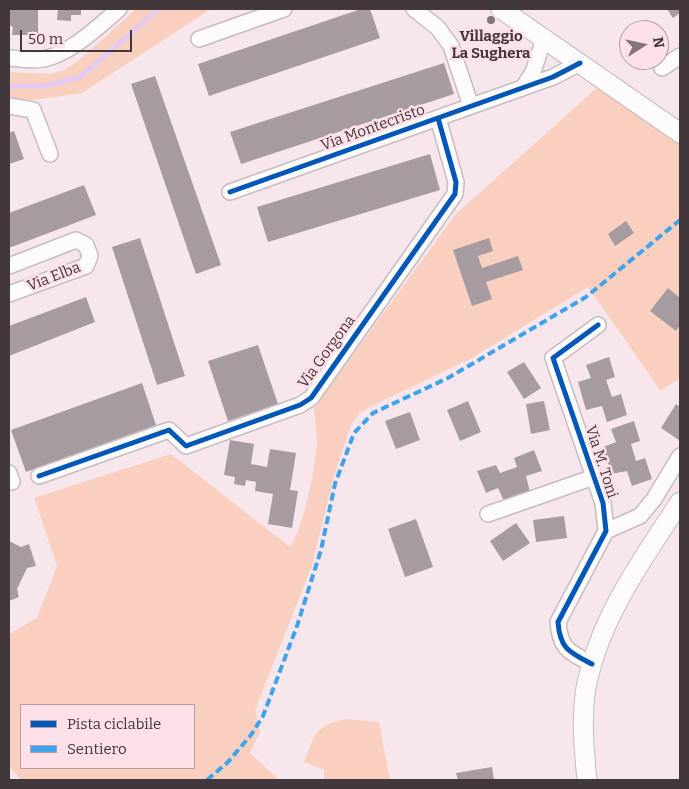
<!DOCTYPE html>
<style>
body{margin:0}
#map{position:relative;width:689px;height:789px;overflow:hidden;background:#f7e7ec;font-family:Bitter,serif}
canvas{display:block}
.frame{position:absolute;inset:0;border:10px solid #42373a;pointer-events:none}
.legend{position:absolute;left:20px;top:704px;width:175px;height:65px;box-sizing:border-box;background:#fee0e9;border:1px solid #b39ca3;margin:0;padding:6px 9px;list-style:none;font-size:15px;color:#42373a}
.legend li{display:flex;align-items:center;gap:10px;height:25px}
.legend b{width:25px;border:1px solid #b39ca3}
.north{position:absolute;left:619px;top:20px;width:50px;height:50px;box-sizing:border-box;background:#fee0e9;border:1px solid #b39ca3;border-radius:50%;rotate:80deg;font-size:14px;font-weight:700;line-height:20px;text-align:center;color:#42373a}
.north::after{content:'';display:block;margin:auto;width:18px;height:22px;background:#817578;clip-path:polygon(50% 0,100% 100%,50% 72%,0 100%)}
.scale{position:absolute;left:20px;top:30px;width:112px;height:22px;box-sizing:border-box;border:2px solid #42373a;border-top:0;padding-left:6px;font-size:15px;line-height:18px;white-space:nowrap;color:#42373a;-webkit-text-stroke:4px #fee0e9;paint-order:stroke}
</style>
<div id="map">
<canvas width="689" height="789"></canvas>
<div class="frame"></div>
<ul class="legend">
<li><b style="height:6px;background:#0057b8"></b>Pista ciclabile</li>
<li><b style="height:6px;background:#3fa3ec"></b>Sentiero</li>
</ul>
<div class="north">N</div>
<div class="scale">50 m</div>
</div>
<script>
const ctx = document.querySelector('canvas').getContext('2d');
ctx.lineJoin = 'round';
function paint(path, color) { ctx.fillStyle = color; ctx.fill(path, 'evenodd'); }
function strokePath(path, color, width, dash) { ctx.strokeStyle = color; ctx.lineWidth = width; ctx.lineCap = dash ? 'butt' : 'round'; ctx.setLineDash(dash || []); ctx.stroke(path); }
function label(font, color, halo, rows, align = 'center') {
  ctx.font = font + ' Bitter,serif'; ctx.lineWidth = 5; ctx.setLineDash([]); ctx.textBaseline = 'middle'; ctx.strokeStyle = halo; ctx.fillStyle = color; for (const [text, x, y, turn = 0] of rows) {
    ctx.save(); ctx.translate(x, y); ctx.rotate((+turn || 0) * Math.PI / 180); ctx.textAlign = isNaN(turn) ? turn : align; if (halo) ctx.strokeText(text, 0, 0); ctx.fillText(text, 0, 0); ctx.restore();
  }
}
const green = new Path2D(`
 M136,9H211L82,93L25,101H9V72L50,74L64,70L77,62Z
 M600,85L655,119L680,145V379L660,390L588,287L470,359L370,407L359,414L351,425L334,476L312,565L255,710L260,732L250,753L279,780H21L9,766V634L37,618L57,566L34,498L171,454L290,547C304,526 315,469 317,443C317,431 315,419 314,408L456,214ZM21,705H194V768H21Z
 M346,719L379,722L390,780H324V770L304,762C316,733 314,726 346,719Z`);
const stream = new Path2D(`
 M9,86H44L80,77L159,9`);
const building = new Path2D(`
 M9,9L38,10V35H12L13,27L9,25Z
 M58,9H81V15H71V21L57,20Z
 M361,9H370L380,38L209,96L198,64Z
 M667,9H680V13L673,18Z
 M444,63L454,94L241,164L230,132Z
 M155,76L221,265L196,274L131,84Z
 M14,131L24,159L9,164V133Z
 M430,154L440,190L268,242L257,207Z
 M84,185L96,215L9,248V213Z
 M626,221L634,233L615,246L608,234Z
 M140,238L185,376L157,385L112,247Z
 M489,238L493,251L478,256L482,268L518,256L523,270L486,282L492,299L472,306L453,250Z
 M668,288L680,298V325L676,331L650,311Z
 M86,297L95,322L9,356V326Z
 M258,345L278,404L228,421L208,361Z
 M609,357L615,377L606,380L612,397L621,394L627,415L607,422L602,406L586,410L578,382L591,378L586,365Z
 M524,362L541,388L524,399L507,372Z
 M142,383L156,425L26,472L11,430Z
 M468,401L481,432L460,441L447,410Z
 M544,401L550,430L531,434L526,404Z
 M676,404L680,407L679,440L661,428Z
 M410,412L420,440L396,449L385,421Z
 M634,421L640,441L631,444L636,461L645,458L652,479L632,486L627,471L611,474L603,447L616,442L611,429Z
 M230,440L254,444L251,464L267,467L270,449L296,453L290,490L298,491L292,528L268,524L273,494L255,491L256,482L246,480L245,486L234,484L235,477L224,475Z
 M534,450L542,471L526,476L530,492L504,501L498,488L486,493L477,471L496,465L500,473L517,467L514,458Z
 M564,516L567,538L536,542L533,520Z
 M416,519L433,567L405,577L388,529Z
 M516,523L530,543L503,561L490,541Z
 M9,541L21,547L29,544L36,566L27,568L17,589L19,597L9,601Z
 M492,767L494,780H458L456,773Z`);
const minor = new Path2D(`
 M414,9L438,28L451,46L471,106
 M199,39L284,9
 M9,58C20,59 33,61 44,59C71,53 98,27 119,9
 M662,68L680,56
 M524,86L533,72L544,39
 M9,106L33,110L50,154
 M230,192L553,77L580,63
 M9,266L76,240L86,245L90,256L86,266L9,294
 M9,473L12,482
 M39,476L169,430L186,446L300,405L311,398L455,194L456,182L438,118
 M488,514L594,477
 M606,531L640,516L654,499L680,456
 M592,664C569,652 560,649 558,622L606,531L603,503L553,358L598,325`);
const tertiary = new Path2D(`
 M501,9L680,133
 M587,780C584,750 581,718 586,688C599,619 642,560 680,502`);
const quiet = new Path2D(`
 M207,780L228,762L251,735L263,716L297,626L321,550L335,484L354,433L373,413L448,378L586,297L680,220`);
const cycleway = new Path2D(`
 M230,192L553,77L580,63
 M39,476L169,430L186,446L300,405L311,398L455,194L456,182L438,118
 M592,664C569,652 560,649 558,622L606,531L603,503L553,358L598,325`);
const markers = [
 [491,20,5,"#817578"]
];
const poiNames = [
 ["Villaggio",491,37],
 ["La Sughera",491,54]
];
const streetNames = [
 ["Via Montecristo",373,128,-20],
 ["Via Elba",54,277,-21],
 ["Via Gorgona",327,352,-54],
 ["Via M. Toni",601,462,72]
];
paint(green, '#f9cfbf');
strokePath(stream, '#e2caf4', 4.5);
paint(building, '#a69ba0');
strokePath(minor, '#c8bcbf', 18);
strokePath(tertiary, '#c8bcbf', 21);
strokePath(minor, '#fefbfc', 15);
strokePath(tertiary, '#fefbfc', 19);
strokePath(quiet, '#3fa3ec', 4, [8, 4]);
strokePath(cycleway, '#0057b8', 5);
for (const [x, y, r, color] of markers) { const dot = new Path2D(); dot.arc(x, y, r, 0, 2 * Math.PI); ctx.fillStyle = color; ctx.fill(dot); strokePath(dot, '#fee0e9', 2); }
label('bold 15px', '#42373a', '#fee0e9', poiNames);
label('15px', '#42373a', '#fee0e9', streetNames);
</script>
